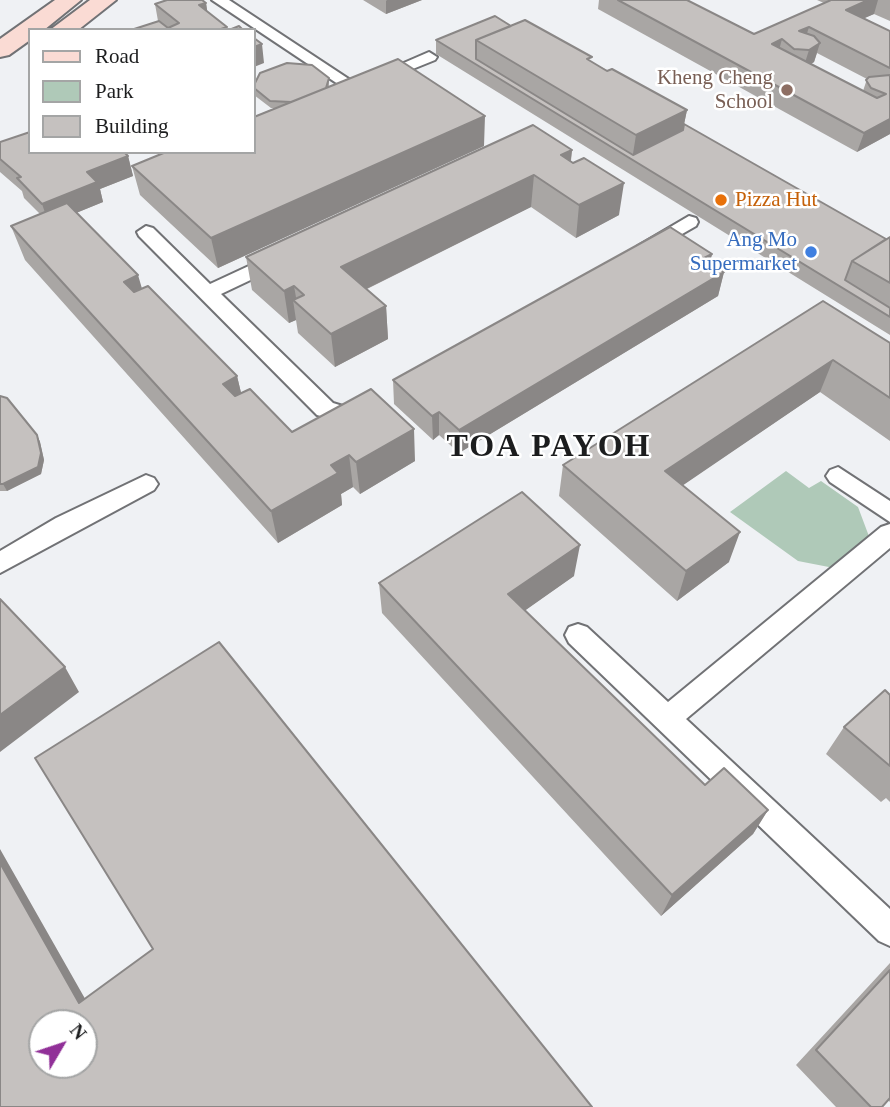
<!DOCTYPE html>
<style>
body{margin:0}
#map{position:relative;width:890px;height:1107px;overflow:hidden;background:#eff1f4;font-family:Georgia,serif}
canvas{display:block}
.legend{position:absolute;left:28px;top:28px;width:228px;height:126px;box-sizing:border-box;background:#fff;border:2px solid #a4a5a5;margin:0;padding:9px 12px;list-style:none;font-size:21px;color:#1c1d1e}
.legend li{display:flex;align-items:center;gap:14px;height:35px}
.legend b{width:35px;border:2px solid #a4a5a5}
.north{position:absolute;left:28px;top:1009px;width:70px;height:70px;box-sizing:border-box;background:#fff;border:2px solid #a4a5a5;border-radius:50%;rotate:51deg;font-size:19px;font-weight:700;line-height:28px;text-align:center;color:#1c1d1e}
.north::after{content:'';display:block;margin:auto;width:24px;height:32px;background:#913098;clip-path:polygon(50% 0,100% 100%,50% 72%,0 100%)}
</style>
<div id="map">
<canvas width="890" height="1107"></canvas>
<ul class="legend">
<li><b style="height:9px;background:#fadbd4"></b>Road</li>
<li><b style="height:19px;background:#afc9b8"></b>Park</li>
<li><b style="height:19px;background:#c5c1bf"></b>Building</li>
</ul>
<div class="north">N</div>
</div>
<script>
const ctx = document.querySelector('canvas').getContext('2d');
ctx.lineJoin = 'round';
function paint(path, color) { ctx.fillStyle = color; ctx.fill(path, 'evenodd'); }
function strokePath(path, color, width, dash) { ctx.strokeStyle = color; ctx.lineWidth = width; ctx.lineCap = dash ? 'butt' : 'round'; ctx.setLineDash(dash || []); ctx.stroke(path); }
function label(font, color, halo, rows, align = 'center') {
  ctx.font = font + ' Georgia,serif'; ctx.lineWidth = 5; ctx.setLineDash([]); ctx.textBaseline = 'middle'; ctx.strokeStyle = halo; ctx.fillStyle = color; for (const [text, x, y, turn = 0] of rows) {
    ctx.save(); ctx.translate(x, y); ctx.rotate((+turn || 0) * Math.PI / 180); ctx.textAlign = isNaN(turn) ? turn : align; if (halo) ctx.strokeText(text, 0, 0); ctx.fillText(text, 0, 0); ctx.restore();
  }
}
const green = new Path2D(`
 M786,471L809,488L821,481L858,507L870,539L834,568L798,561L730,512Z`);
const lane = new Path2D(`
 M212,0H229L379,99L377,102H365Z
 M429,52L437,57L435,60L383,81H371L369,78Z
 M689,216L696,218L698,222L696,226L654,250H640L638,246Z
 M146,226L153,228L210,284L266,258H280L283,262L280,266L221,294L333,403L346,407L349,413L346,419L338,421L317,415L139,236L137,232Z
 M838,467L890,501V522L830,482L826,476L830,470Z
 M146,475L154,478L158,484L154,490L0,573V551L56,518Z
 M890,524V548L686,719L890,909V946L879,941L569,643L565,635L569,627L578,624L587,627L668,702L881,527Z`);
const secondary = new Path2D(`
 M55,0H81L44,30H30V40L9,55L0,57V39Z
 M90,0H116L78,30H50Z`);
const wall = new Path2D(`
 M363,0H422L386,14Z
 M599,0H687L754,34L824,3L817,0H890V21L874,14L864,18L890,31V134L857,152L598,9ZM817,53L867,79L863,91L811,64L814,62Z
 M206,3L207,11L227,27L228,30H131L158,21L155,4Z
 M511,26L591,62L687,110L684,124L886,239L890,237V335L436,54V40Z
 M329,78V87L484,146L218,268L140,195L132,166L275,108H271L254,95V85Z
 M0,142L128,156L133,176L100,189L103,202L76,213L142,289L237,376L241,393L292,432L415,461L360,494L353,487L341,494L342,505L278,543L25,260L11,226L40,214L24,198L22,191L0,172Z
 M572,150L571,161L619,215L576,238L531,207L367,289L386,306L388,339L335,367L298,333L296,320L289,323L252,290L246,257Z
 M712,254L710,262L724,272L718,296L459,453L439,435L433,440L394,404L393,380Z
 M823,301L890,343V441L820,392L682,485L729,562L677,601L559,496L563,465Z
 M0,396L37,435L40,442L44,460L41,474L7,491H0Z
 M574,576L525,610L705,785L768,810L753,834L661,916L382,613L379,583Z
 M890,695V802L886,798L881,802L826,754L844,727Z
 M890,963V1102L888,1100L882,1107H836L796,1065Z`);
const shadedWall = new Path2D(`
 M387,0H422L386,14V1Z
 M868,0H878L874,14L840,29L846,10Z
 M206,3L209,22L199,5Z
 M809,27L803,46L794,49V51L799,31Z
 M782,39L777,58L772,44Z
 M820,43L814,62L803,69L809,50Z
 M262,44L264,63L254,67V47Z
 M687,110L680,144L632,160L636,135Z
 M485,116L484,146L218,268L211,238Z
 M890,119V134L857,152L864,133Z
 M572,150L568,182L561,155Z
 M128,156L133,176L100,189L103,202L49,224L42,204L87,172Z
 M534,175L531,207L344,300L341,267Z
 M624,183L619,215L576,238L579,205Z
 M712,254L706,278L704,258Z
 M724,272L718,296L459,453V430Z
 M138,275L148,309L124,282Z
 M294,286L297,303L293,300L296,320L289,323L284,291Z
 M386,306L388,339L335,367L331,334Z
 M833,360L820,392L657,503L665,471Z
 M237,376L245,409L223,384Z
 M439,412V435L433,440L432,416Z
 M414,429L415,461L360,494L356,462Z
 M37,435L40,442L44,460L41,474L7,491L3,484Z
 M349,455L353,487L341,494L342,505L278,543L271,511L331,465Z
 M740,532L729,562L677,601L686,571Z
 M580,545L574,576L506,624L508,594Z
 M65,667L79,692L0,752V715Z
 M768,810L753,834L661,916L672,895Z
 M0,849L96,1018L79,1003L0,863Z`);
const building = new Path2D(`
 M167,0H202L206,3L199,5L227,27L218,30H131L159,21L168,28L179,23L155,4Z
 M618,0H687L754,34L831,0H868L846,10L890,31V68L809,27L799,31L814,36L820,43L809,50L794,49L782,39L772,44L877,98L886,94L871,88L866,80L869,77L890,75V119L864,133Z
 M495,16L511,26L476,40V59L633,155L683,130L684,124L886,239L852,261L845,280L890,308V317L436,40Z
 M525,20L592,57L587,59L607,71L612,69L687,110L636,135L476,40Z
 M239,26L243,30H229Z
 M254,38L262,44L254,47Z
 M398,59L485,116L211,238L132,166L166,152H254V117Z
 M287,63L312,65L329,78L326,88L291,102L270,101L254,88V85L260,73Z
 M533,125L572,150L561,155L573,163L584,158L624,183L579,205L534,175L341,267L386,306L331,334L293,300L304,295L294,286L284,291L246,257Z
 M30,132V152H124L128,156L87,172L97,182L42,204L17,178L21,177L0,159V142Z
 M67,203L138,275L124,282L134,292L148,286L237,376L223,384L235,396L250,389L292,432L371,389L414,429L356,462L349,455L331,465L338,473L271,511L11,226Z
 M670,227L712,254L704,258L724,272L459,430L439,412L432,416L393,380Z
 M890,237V283L852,261Z
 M823,301L890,343V398L833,360L665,471L740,532L686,571L563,465Z
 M0,396L7,398L37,435L41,453L38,467L3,484H0Z
 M522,492L580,545L508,594L705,785L724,768L768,810L672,895L379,583Z
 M0,599L65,667L0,715Z
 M219,642L592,1107H0V863L79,1003L153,949L35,758ZM42,1023H84V1065H42Z
 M885,690L890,695V766L844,727Z
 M890,970V1098L882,1107H871L816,1050Z`);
const markers = [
 [787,90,7,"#8d6e63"],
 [721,200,7,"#e8710a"],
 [811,252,7,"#3f7fe0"]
];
const farEducationnames = [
 ["Kheng Cheng",773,78],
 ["School",773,102]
];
const farFoodnames = [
 ["Pizza Hut",735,200]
];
const farShopnames = [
 ["Ang Mo",797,240],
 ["Supermarket",797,264]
];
const districtNames = [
 ["TOA PAYOH",549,448]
];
paint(green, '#afc9b8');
strokePath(lane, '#717275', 4);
strokePath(secondary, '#717275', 4);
paint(lane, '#fff');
paint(secondary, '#fadbd4');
paint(wall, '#a9a6a4');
paint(shadedWall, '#8a8786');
paint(building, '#c5c1bf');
strokePath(building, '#8a8786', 2);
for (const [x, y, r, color] of markers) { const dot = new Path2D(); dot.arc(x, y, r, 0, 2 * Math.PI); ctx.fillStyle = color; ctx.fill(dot); strokePath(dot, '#fff', 2.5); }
label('21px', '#785e54', '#fff', farEducationnames, 'right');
label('21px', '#c56008', '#fff', farFoodnames, 'left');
label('21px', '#366cbe', '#fff', farShopnames, 'right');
ctx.letterSpacing = '2px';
label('bold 32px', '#1c1d1e', '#fff', districtNames);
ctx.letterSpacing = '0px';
</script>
